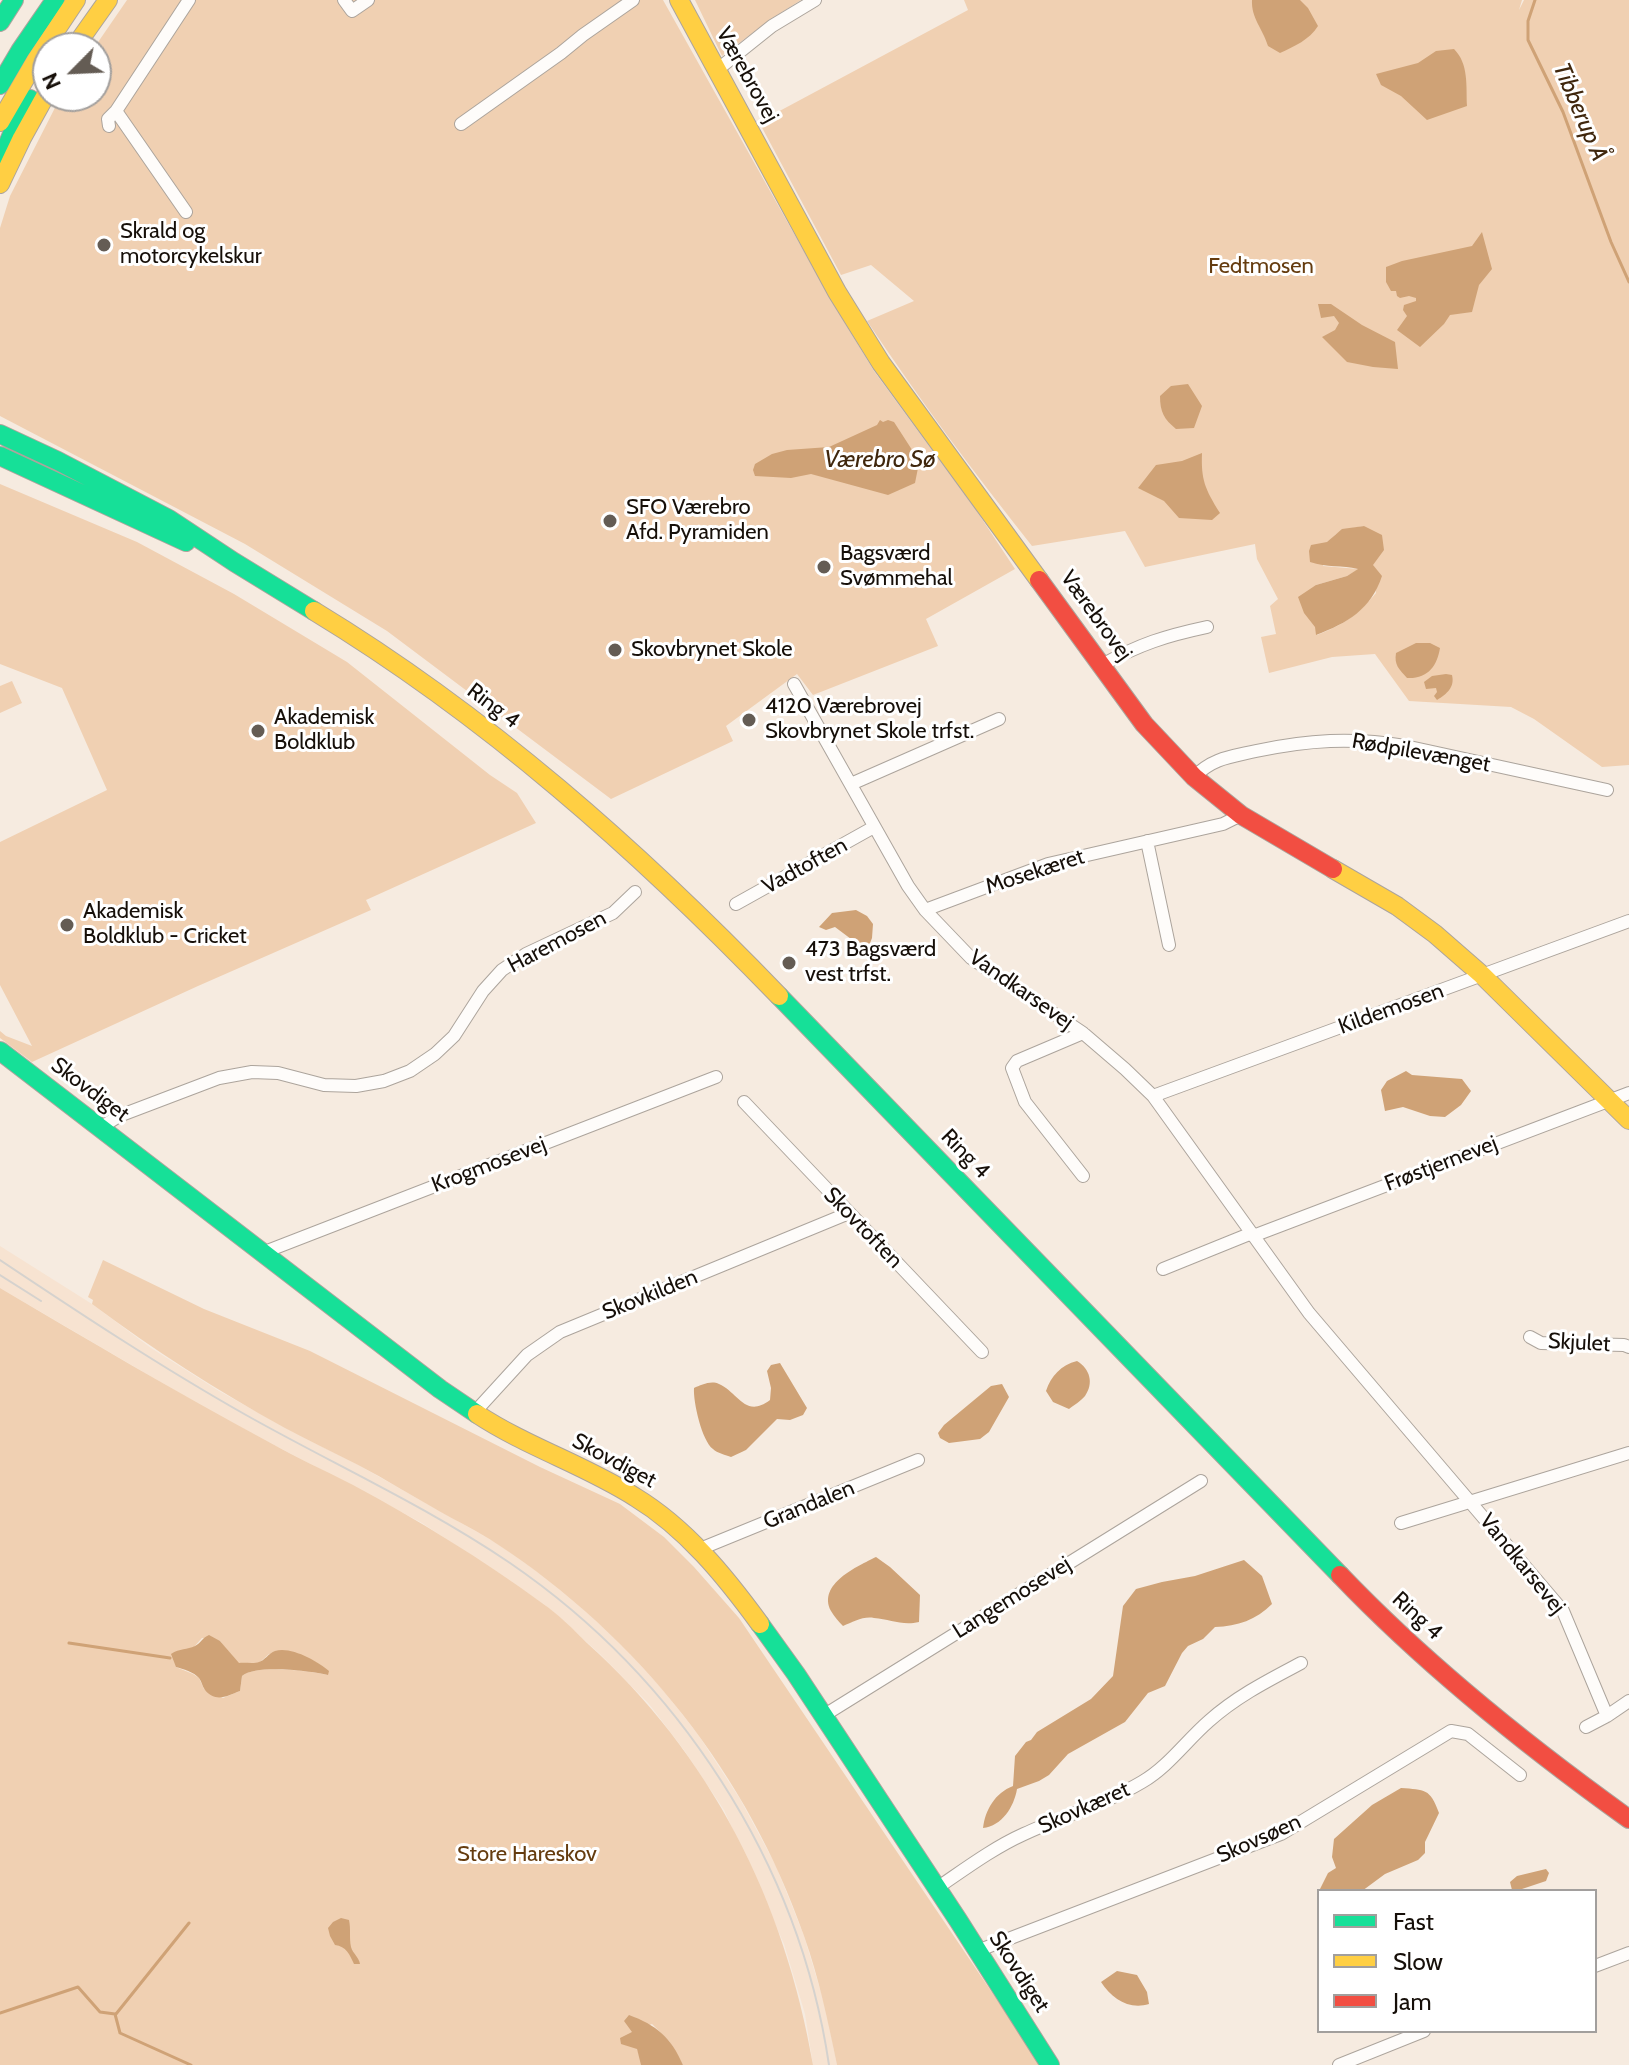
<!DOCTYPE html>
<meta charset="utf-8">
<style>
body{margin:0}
#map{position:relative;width:1629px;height:2065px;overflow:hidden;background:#f6ebe0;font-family:Cabin,sans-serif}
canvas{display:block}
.legend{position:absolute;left:1317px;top:1889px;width:280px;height:144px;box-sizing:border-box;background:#fff;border:2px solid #a29f9d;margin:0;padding:10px 14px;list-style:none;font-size:24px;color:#160f09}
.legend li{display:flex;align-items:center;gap:16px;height:40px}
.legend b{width:40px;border:2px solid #a29f9d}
.north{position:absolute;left:32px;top:32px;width:80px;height:80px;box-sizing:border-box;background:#fff;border:2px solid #a29f9d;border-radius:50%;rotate:246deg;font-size:22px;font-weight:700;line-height:32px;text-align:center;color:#160f09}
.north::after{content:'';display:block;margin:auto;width:28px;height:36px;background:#645c54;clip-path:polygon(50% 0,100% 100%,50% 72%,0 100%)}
</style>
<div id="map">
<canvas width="1629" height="2065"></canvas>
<ul class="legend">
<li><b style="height:10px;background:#16e098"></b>Fast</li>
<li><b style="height:10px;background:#ffcf43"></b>Slow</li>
<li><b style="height:10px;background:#f24e42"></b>Jam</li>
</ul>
<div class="north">N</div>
</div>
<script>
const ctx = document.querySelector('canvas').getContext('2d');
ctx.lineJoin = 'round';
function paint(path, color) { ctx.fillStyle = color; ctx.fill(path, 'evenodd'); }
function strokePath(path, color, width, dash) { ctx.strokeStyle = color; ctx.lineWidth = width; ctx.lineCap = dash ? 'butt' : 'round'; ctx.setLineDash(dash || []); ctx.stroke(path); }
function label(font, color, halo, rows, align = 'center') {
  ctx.font = font + ' Cabin,sans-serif'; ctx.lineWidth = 6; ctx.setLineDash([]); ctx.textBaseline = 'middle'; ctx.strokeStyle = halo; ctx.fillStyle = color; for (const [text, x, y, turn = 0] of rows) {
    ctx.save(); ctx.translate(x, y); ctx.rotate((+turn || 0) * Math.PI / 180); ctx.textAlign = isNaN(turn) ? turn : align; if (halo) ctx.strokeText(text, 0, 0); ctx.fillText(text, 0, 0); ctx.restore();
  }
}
const built = new Path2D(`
 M0,1246L92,1304L151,1348L219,1391L288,1429L360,1466L495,1542L558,1586L615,1637L665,1692L699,1736L740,1799L776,1866L804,1936L826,2009L837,2065H813L805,2014L784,1944L724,1810L684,1750L649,1704L600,1654L545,1605L422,1523L210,1411L0,1288Z`);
const green = new Path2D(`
 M127,0H663L834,305L874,371L976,510L1015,569L926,619L938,646L813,695L797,674L726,726L733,741L611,799L387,631L245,544L0,416V228L10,196L61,96H96V48H94Z
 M695,0H801L771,19L722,56Z
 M964,0H1522L1519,10L1524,0H1629V765L1602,767L1534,719L1511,707L1409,701L1375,654L1332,657L1269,673L1261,637L1276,634L1270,606L1278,599L1257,559L1255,544L1145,567L1125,531L1032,546C974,473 919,399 867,321L914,301L871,265L841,275L759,122L968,10ZM1364,526L1376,593C1356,616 1345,624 1317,635L1316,585L1347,576L1359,569L1323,566C1329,535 1332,531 1364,526Z
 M0,484L137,542L234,594L347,662L490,775L517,793L536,823L366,900L371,910L198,986L32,1062L0,1038V1031L6,1036L32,1046L0,985V842L107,790L62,688L0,664Z
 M12,681L22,703L0,713V686Z
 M103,1260L204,1309L310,1351L540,1467L620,1504L664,1537L694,1567L739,1618L1018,2031L1039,2065H837C828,2021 819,1978 804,1936C749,1776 638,1636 497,1544C478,1531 458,1522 439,1511C412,1496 387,1480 360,1466C335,1453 309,1441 285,1428C216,1390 154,1350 92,1304L93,1300L88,1297Z
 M0,1288C88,1340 176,1392 267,1441C295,1457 324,1470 353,1485C418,1520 482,1559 542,1603C558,1614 573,1629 587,1643C711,1754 785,1902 813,2065H683L669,2041L652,2024L632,2032L642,2065H0ZM202,1638L220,1641L238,1663H259L269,1654C290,1655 317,1654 328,1675C309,1671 256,1664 242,1676L240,1691L223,1698L204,1689L199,1678L193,1674L176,1667Z`);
const water = new Path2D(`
 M1252,0H1300L1308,8L1318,26C1309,40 1295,46 1280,53L1268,46C1263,29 1251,18 1252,0Z
 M1454,49C1469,64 1466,86 1467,106L1427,120L1401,96L1381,85L1376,74L1418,63L1436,51Z
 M1482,232L1492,269L1479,285L1472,312L1450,315L1444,324L1420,347L1397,330L1407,316L1403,310L1404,305L1416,301V298L1409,296L1400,298L1397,296L1396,291H1391L1386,282V267L1402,261L1472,246Z
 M1318,304H1331L1362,325L1395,342L1398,369L1373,367L1347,362L1322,337L1335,330L1339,323L1334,316L1321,318Z
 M1188,384L1202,406L1194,428L1176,429C1164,419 1160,412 1160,396L1171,386Z
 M880,420L883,422L888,420L894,422L916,456L919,463L915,483L888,495L811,474L791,478L755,476L753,470L755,464L772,454L787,450L829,447L877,425Z
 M1202,453C1201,480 1205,489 1220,513L1212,520L1179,518L1164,501L1138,488L1156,465L1182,461Z
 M1364,526L1382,535L1384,550L1373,565L1382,576C1371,609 1348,623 1316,635L1315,627L1304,613L1298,597L1316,585L1347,576L1358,569C1342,565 1327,568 1310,562L1309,551L1311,545L1327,542L1342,529Z
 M1416,643H1430L1440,648C1437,666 1428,679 1407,678C1399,669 1394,665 1396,653Z
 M1446,674L1452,675C1455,687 1447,694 1437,700L1434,696L1437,692L1436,688L1426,689L1424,682L1432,676Z
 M856,910L867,916L873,924L872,938L867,951L835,927L826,930L819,927L832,913Z
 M1406,1071L1412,1075L1462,1079L1471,1091L1461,1105L1445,1117L1430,1116L1403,1107L1385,1111L1381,1090L1387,1081Z
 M1077,1361C1090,1369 1094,1383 1085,1396C1081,1401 1074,1405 1069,1409L1053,1402L1046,1391C1051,1376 1061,1365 1077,1361Z
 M780,1363L807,1408L803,1415L790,1420L777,1419L746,1450L731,1457C726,1455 717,1453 713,1449C702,1441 693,1402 694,1388C701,1385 711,1380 719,1384C738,1392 745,1419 770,1400L771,1388L767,1371L771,1365Z
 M1002,1384L1009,1397L989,1432L980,1439L949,1443L940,1438L938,1433L944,1425L991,1386Z
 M876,1557L890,1567L920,1595L919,1622C902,1626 890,1619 874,1618C863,1616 853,1622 843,1626C839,1622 834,1616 831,1611C817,1584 858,1566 876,1557Z
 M1244,1560L1262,1576L1272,1604C1256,1620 1238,1626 1215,1627L1203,1639L1188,1646L1182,1653L1165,1686L1148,1693L1125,1722L1068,1754L1049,1775L1039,1781L1017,1789C1014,1807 1002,1826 983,1828C985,1810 995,1793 1013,1786L1015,1756L1026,1742L1031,1740L1037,1732L1091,1699L1113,1676L1123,1606L1136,1589L1162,1582L1195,1576Z
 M209,1635L220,1641L239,1663C244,1662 254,1664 259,1662C264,1661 269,1653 275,1651C291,1646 317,1661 329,1671L328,1675C310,1671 256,1664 242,1676L240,1691C227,1696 216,1703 205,1690C202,1686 202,1682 199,1678C194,1672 183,1669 176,1667L171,1654C180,1648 187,1650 195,1646C201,1643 202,1638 209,1635Z
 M1401,1788C1425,1790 1430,1788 1439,1813L1425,1842V1853L1418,1860L1385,1874L1362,1891H1319L1328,1873L1336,1868L1332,1857L1334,1839L1372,1805Z
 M1546,1869L1549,1873L1546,1881L1516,1891L1512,1890L1510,1882L1517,1876Z
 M341,1918L349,1920C351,1929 349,1938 351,1947C353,1954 359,1957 360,1964H354C350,1955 346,1946 335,1945L330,1936L328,1928L333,1922Z
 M1117,1971L1137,1975L1147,1992L1149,2004C1129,2010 1112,1999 1101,1982Z
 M629,2015C656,2025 671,2037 683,2065H641L637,2049L621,2044L620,2038L632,2032L624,2021Z`);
const stream = new Path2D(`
 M1535,0L1528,21V40L1563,112L1611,242L1629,282
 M69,1643L170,1658
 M0,2013L78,1987L100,2012L115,2014L120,2033L191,2065
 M116,2014L189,1923`);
const street = new Path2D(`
 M344,0L352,11L368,0
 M717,70L772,26L815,0
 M116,111L186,212
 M461,124L561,53L583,35L633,0
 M109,126L108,119L116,111L189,0
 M1102,665C1140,644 1165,636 1207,627
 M794,684L908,886L925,910L971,958L1083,1033L1125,1069L1153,1096L1309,1313L1563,1611L1607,1716
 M1194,777C1213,758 1230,757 1256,751C1308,740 1352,737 1405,746L1607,790
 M851,784L999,719
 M1147,841L1169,945
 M736,904L874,827
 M925,910L1048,864L1223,824L1241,815
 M1153,1096L1629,921
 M744,1102L982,1352
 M100,1128L119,1116L219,1078L252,1072L278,1073L324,1085L356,1086L384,1081L410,1071L435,1054L454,1036L483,991L502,970L526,954L613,913L635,892
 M1083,1176L1025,1102L1012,1068L1017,1061L1083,1033
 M1253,1236L1629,1093
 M262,1253L716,1077
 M1163,1269L1252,1233
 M1530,1337L1541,1343L1624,1345L1629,1347
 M474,1413L527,1355L560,1332L849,1213
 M1401,1523L1629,1453
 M700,1549L918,1460
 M823,1716L1201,1481
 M1586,1727L1607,1716L1629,1701
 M937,1888C965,1869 993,1848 1024,1834C1063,1816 1105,1804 1142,1782C1168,1767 1186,1741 1209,1721C1237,1696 1269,1680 1301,1663
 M977,1951L1281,1834L1451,1731L1468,1734L1520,1775
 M1595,1966L1629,1953
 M1339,2065L1424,2031`);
const fast = new Path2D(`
 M0,22L14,0
 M0,85L20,51L55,0
 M0,163L14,129L30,99
 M0,434L58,461L169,519L234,562L314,611
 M0,456L186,542
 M779,996L1340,1575
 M0,1051L440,1389L477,1414
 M760,1624L796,1674L958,1920L1050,2065`);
const slow = new Path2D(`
 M679,0L837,292L881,363L1039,580
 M74,48L108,0
 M0,122L36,60L76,0
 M0,184L22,138L48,91
 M314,611C487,716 639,851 779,996
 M1333,869L1397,906L1435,934L1482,975L1629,1120
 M477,1414C527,1447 585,1465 635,1497C686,1528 725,1576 760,1624`);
const jam = new Path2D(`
 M1039,580L1144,724L1194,777L1241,815L1333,869
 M1340,1575C1427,1666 1527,1746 1629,1819`);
const tram = new Path2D(`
 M0,1260C81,1314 161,1367 246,1415C333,1464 426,1506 510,1563C678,1678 799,1862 829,2065
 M0,1275L41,1301`);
const markers = [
 [104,245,8,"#645c54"],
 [610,521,8,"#645c54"],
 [824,567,8,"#645c54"],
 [615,650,8,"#645c54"],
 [749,720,8,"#645c54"],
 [258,731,8,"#645c54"],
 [67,925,8,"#645c54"],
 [789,963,8,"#645c54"]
];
const streetNames = [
 ["Værebrovej",747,75,61],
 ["Værebrovej",1096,616,54],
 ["Ring 4",493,706,37],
 ["Rødpilevænget",1421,753,10],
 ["Vadtoften",805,866,-29],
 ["Mosekæret",1035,872,-18],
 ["Haremosen",557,942,-28],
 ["Vandkarsevej",1021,990,35],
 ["Kildemosen",1391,1009,-20],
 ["Skovdiget",90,1090,37],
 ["Ring 4",965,1154,46],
 ["Frøstjernevej",1441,1164,-21],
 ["Krogmosevej",489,1165,-21],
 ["Skovtoften",863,1228,46],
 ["Skovkilden",650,1295,-22],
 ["Skjulet",1579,1343,3],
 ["Skovdiget",614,1461,28],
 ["Grandalen",809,1505,-22],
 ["Vandkarsevej",1522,1564,51],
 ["Langemosevej",1012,1598,-32],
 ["Ring 4",1417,1616,43],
 ["Skovkæret",1084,1808,-24],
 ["Skovsøen",1259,1839,-24],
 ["Skovdiget",1019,1972,57]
];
const poiNames = [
 ["Skrald og",120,232],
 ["motorcykelskur",120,257],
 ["SFO Værebro",626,508],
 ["Afd. Pyramiden",626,533],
 ["Bagsværd",840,554],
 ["Svømmehal",840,579],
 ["Skovbrynet Skole",631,650],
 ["4120 Værebrovej",765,707],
 ["Skovbrynet Skole trfst.",765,732],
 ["Akademisk",274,718],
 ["Boldklub",274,743],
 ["Akademisk",83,912],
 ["Boldklub - Cricket",83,937],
 ["473 Bagsværd",805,950],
 ["vest trfst.",805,975]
];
const parkNames = [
 ["Fedtmosen",1261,267],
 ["Store Hareskov",527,1855]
];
const waterNames = [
 ["Tibberup Å",1580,112,67],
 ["Værebro Sø",880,460]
];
paint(built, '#f7e3d1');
paint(green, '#f0d0b2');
paint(water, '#cfa276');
strokePath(stream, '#cfa276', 3);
strokePath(street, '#aca49c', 14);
strokePath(fast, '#aca49c', 20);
strokePath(slow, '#aca49c', 20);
strokePath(jam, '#aca49c', 20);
strokePath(street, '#fefcfa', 12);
strokePath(fast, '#16e098', 18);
strokePath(slow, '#ffcf43', 18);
strokePath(jam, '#f24e42', 18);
strokePath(tram, '#d5d2ce', 2);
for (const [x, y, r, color] of markers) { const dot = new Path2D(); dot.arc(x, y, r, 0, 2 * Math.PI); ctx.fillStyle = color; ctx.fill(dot); strokePath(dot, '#fff', 3); }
label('22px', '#160f09', '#fff', streetNames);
label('22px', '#160f09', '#fff', poiNames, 'left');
label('22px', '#653c0f', '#fff', parkNames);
label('italic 24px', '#40270d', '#fff', waterNames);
</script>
